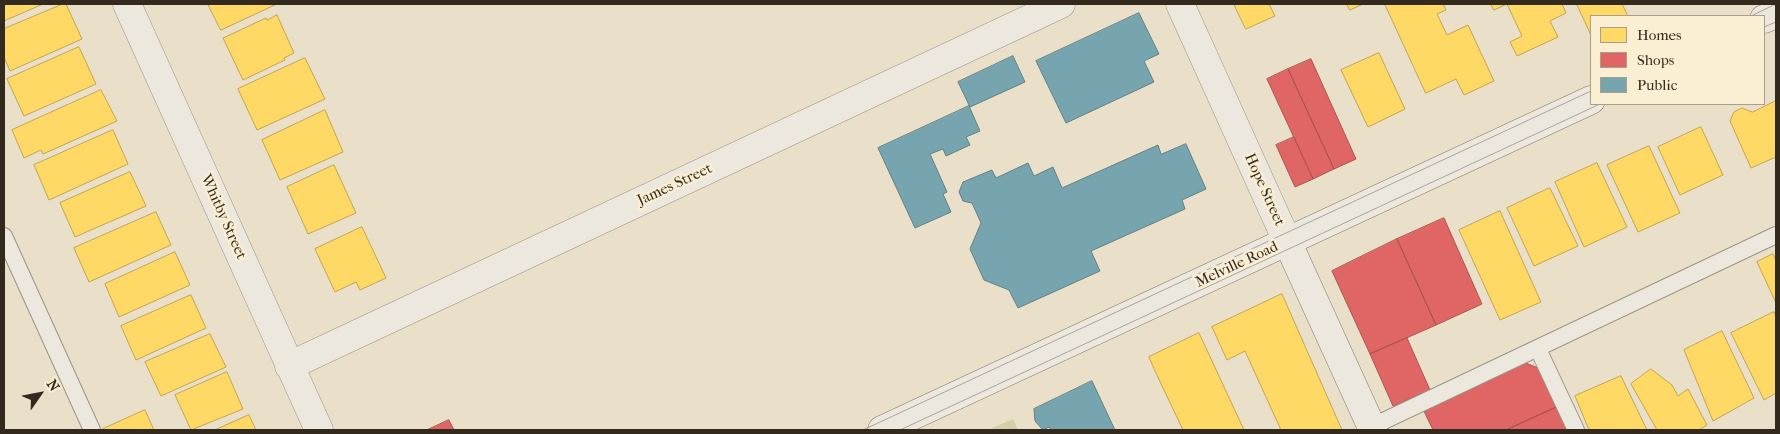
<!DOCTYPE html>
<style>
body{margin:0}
#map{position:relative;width:1780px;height:434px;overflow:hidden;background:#eae0c9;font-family:"IM FELL French Canon",serif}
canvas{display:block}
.frame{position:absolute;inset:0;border:5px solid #33291d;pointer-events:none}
.legend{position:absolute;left:1590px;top:15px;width:175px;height:90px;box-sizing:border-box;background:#faeed3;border:1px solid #aa9f8a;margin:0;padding:6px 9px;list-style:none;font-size:15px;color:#33291d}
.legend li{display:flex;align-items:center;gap:10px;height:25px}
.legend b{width:25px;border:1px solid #aa9f8a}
.north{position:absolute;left:15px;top:369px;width:50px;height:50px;-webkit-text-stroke:4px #faeed3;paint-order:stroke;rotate:57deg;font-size:14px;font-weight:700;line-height:20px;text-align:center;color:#33291d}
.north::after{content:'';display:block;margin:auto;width:18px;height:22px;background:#33291d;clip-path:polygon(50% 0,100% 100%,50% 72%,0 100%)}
</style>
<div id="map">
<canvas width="1780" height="434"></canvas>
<div class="frame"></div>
<ul class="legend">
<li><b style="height:14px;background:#ffd966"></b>Homes</li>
<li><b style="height:14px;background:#e06666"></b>Shops</li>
<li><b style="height:14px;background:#76a5af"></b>Public</li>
</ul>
<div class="north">N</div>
</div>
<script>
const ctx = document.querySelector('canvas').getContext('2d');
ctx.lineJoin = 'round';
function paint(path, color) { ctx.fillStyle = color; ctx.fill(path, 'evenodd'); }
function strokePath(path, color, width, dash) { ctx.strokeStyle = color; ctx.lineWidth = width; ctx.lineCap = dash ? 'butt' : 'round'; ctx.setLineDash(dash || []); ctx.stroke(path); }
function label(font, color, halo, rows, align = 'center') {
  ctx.font = font + ' "IM FELL French Canon",serif'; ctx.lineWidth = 5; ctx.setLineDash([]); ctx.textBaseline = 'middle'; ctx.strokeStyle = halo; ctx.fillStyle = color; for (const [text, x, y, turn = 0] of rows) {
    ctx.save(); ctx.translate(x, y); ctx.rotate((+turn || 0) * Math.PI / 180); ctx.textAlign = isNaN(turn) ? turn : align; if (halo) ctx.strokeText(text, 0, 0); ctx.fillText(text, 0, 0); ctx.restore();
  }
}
const green = new Path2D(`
 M1013,419L1018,430H988Z`);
const homes = new Path2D(`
 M4,4H43L4,21Z
 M63,4H66L82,39L10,71L4,57V29Z
 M208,4H277L221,30Z
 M1234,4H1269L1275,16L1246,29Z
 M1347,4H1363L1350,10Z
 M1385,4H1443L1446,10L1437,14L1447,35L1468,25L1494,81L1464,95L1456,79L1426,93Z
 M1491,4H1562L1566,13L1550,21L1558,37L1517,56L1510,42L1522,36L1507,4L1494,10Z
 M1577,4H1622L1628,16H1591V35Z
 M277,15L294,53L284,58L285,60L243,80L223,38L266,18L267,20Z
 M79,47L96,84L24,116L7,79Z
 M1379,53L1405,109L1368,127L1341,70Z
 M305,58L325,99L257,130L238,89Z
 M101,90L117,121L43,154L41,150L24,158L12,130Z
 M1776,101V157L1751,168L1730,121L1734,112L1742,108L1752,112Z
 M325,110L343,152L280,180L262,140Z
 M1701,127L1723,175L1680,195L1658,147Z
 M113,130L128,164L49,200L34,165Z
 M1649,146L1680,213L1638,232L1607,165Z
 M1597,163L1627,227L1584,247L1555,182Z
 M334,165L356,213L308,234L287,187Z
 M130,172L146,206L75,237L60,203Z
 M1550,188L1578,246L1534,266L1507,208Z
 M1500,211L1541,302L1500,320L1459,230Z
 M156,212L171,245L89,282L74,248Z
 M362,227L386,278L360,290L356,282L335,292L315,249Z
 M175,252L190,285L119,317L105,284Z
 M1773,254L1776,260V303L1757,262Z
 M1282,294L1342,430H1281L1245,351L1227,360L1212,327Z
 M191,295L206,328L136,360L121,326Z
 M1774,312L1776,317V393L1764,400L1731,333Z
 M1722,331L1754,398L1713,421L1684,350Z
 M1199,333L1206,348L1244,430H1183L1155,371L1149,357Z
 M210,334L226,367L161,396L145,362Z
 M1651,369L1672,385L1678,396L1688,389L1707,425L1699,430H1657L1631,384Z
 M227,372L243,409L191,430L175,395Z
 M1621,376L1647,430H1589L1575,396Z
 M145,410L154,430H103V429Z
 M249,415L256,430H215Z`);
const shops = new Path2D(`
 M1311,59L1356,159L1334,169L1288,69Z
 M1288,69L1334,169L1313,179L1267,79Z
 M1294,137L1313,179L1295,187L1276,145Z
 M1444,218L1482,304L1436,325L1397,239Z
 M1397,239L1436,325L1370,354L1332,271Z
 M1407,338L1430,390L1393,406L1370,354Z
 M1523,362L1541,369L1559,406L1506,430H1433L1423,409Z
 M1559,406L1570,430H1506Z
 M449,420L454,430H427Z`);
const public = new Path2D(`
 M1139,13L1159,54L1144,61L1154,82L1066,123L1036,61Z
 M1013,56L1025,82L970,107L958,82Z
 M969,106L980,131L966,137L970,145L946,156L943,149L930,154L947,192L943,194L951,212L915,228L878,148Z
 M1186,144L1206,189L1182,200L1185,209L1091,251L1100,271L1018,308L1009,290L984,280L970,249L981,223L972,203L963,201L959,192L963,182L992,170L996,178L1028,163L1034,176L1053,167L1062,188L1158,145L1161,154Z
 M1092,381L1115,430H1051L1049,427L1043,430L1035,421L1034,409Z`);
const lane = new Path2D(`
 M4,236L92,430
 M1538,349L1576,430
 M1371,427L1776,235`);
const street = new Path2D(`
 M127,4L319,430
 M1180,4L1287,241
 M289,366L1061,4`);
const secondary = new Path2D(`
 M1764,19L1776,14
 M1287,241L1373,430
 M882,430L1591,100`);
const tram = new Path2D(`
 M1751,16L1776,4
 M1764,27L1776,22
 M863,430L1591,91
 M900,430L1600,104`);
const streetNames = [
 ["James Street",675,185,-25],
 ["Hope Street",1264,190,66],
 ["Whitby Street",223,217,66],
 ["Melville Road",1237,265,-25]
];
paint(green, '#d3d0a9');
paint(homes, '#ffd966');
strokePath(homes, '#c2a450', 1);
paint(shops, '#e06666');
strokePath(shops, '#ac5450', 1);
paint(public, '#76a5af');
strokePath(public, '#628083', 1);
strokePath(lane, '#9b9486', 18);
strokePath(street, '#9b9486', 29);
strokePath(secondary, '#827b6e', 29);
strokePath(lane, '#ede8dd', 16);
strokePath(street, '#ede8dd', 28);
strokePath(secondary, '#ede8dd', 28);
strokePath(tram, '#aba69c', 1);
label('15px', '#33291d', '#faeed3', streetNames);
</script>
